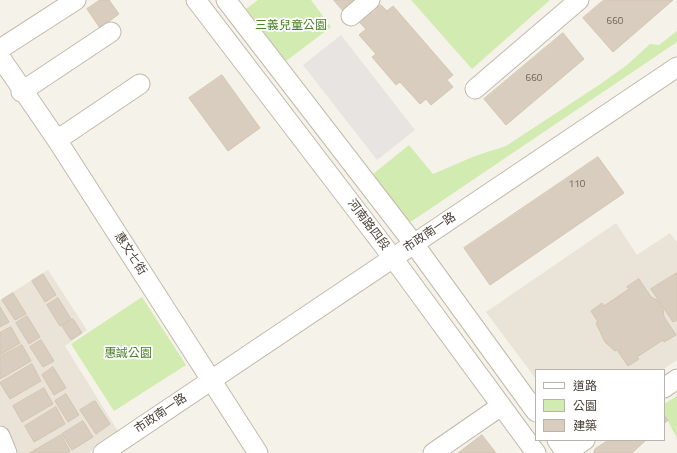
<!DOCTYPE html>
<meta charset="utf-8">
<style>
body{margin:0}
#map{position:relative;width:677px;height:453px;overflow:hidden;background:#f5f2e9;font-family:"Titillium Web","Noto Sans TC",sans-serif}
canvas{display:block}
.legend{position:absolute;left:535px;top:369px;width:130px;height:72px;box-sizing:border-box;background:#fff;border:1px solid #b7b3af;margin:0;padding:5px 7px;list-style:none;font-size:12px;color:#4a4237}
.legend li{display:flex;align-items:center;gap:8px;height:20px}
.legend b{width:20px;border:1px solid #b7b3af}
</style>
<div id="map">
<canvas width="677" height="453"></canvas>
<ul class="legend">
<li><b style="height:5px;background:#fff"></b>道路</li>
<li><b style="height:11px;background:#d2ebb1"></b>公園</li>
<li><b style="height:11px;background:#d8cdbe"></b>建築</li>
</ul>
</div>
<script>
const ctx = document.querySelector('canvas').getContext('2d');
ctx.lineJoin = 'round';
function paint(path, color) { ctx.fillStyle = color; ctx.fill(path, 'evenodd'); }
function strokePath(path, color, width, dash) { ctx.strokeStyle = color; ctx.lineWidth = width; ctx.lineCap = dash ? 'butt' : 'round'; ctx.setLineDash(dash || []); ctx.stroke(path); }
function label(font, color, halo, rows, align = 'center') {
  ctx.font = font + ' "Titillium Web","Noto Sans TC",sans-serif'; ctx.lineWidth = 3.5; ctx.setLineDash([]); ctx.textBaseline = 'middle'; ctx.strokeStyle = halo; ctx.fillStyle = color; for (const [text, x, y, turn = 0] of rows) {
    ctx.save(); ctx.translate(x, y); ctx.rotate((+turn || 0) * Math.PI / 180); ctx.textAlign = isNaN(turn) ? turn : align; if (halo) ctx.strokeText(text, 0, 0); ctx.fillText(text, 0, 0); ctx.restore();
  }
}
const residential = new Path2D(`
 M616,223L637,255L670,233L677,242V360L662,370H536V379L486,312Z
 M48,270L87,330L65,346L119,433L88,453H12L0,424V300Z`);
const green = new Path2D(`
 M258,0H311L331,27L286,61L246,9Z
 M411,0H550L472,69Z
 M677,31V42L409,223L373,174L409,145L433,174L475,156L506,146L599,85L627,65L650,44L659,45Z
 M142,297L186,365L114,411L71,344Z
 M677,396V438L664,414V404Z`);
const parking = new Path2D(`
 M341,35L415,130L377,160L303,65Z`);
const building = new Path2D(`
 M100,0H109L119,14L100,28L87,9Z
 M334,0H361L345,13Z
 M604,0H673L613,52L583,18Z
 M381,5L387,11L393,6L453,75L447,80L453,87L431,105L426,99L420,104L400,82L396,85L372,57L376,54L359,35L366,29L360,23Z
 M563,33L584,59L506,125L484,99Z
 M222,75L260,128L228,151L189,98Z
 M598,157L624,193L490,285L464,248Z
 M677,273V320L673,322L651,289Z
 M43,274L56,295L45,302L32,281Z
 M639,279L651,297L657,300L663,309L664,317L676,335L664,342L663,340L637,357L639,359L628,366L617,350L615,351L605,342L596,323L598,322L591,311L602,303L604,306L629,289L627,287Z
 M13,293L26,314L15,320L2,300Z
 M58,298L71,319L60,326L47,305Z
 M0,307L9,322L0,327Z
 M27,316L40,337L29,344L16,323Z
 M73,319L82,333L71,340L62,326Z
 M11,327L20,343L0,355V333Z
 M41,340L54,361L43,367L30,347Z
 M22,345L31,361L0,379V357Z
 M32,364L41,381L10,399L0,383Z
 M53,367L66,388L54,395L42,375Z
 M44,388L53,404L22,422L13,406Z
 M66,394L79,415L68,422L55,401Z
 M95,401L110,424L96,434L80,410Z
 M56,407L65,424L34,442L25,426Z
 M664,415L668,420L664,424Z
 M83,421L93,437L72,450L62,434Z
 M61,435L70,451L67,453H30Z
 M482,435L496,453H458L475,440Z
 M609,440H646L632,453H594L595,449Z`);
const minor = new Path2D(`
 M196,0L393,258L536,453
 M226,0L414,244L536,412
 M351,16L370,0
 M0,49L76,0
 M0,57L57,140L258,453
 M475,89L579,0
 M21,92L111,32
 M57,140L140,84
 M664,388L677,379
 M0,436L7,453
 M557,440L566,453
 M103,453L677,67
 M433,453L501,406
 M566,453L585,440`);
const numberNames = [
 ["660",615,22],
 ["660",534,79],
 ["110",577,185]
];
const parkNames = [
 ["三義兒童公園",291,26],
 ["惠誠公園",128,354]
];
const streetNames = [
 ["河南路四段",368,225,53],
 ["市政南一路",430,233,-34],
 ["惠文七街",130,254,57],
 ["市政南一路",161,414,-34]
];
paint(residential, '#eae3d7');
paint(green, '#d2ebb1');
paint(parking, '#e7e4e1');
paint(building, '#d8cdbe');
strokePath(building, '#d3c5b1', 1);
strokePath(minor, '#c2b9ab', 21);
strokePath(minor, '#fff', 19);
label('10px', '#6e6559', null, numberNames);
label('12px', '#497f26', '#fff', parkNames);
label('12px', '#4a4237', '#fff', streetNames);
</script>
